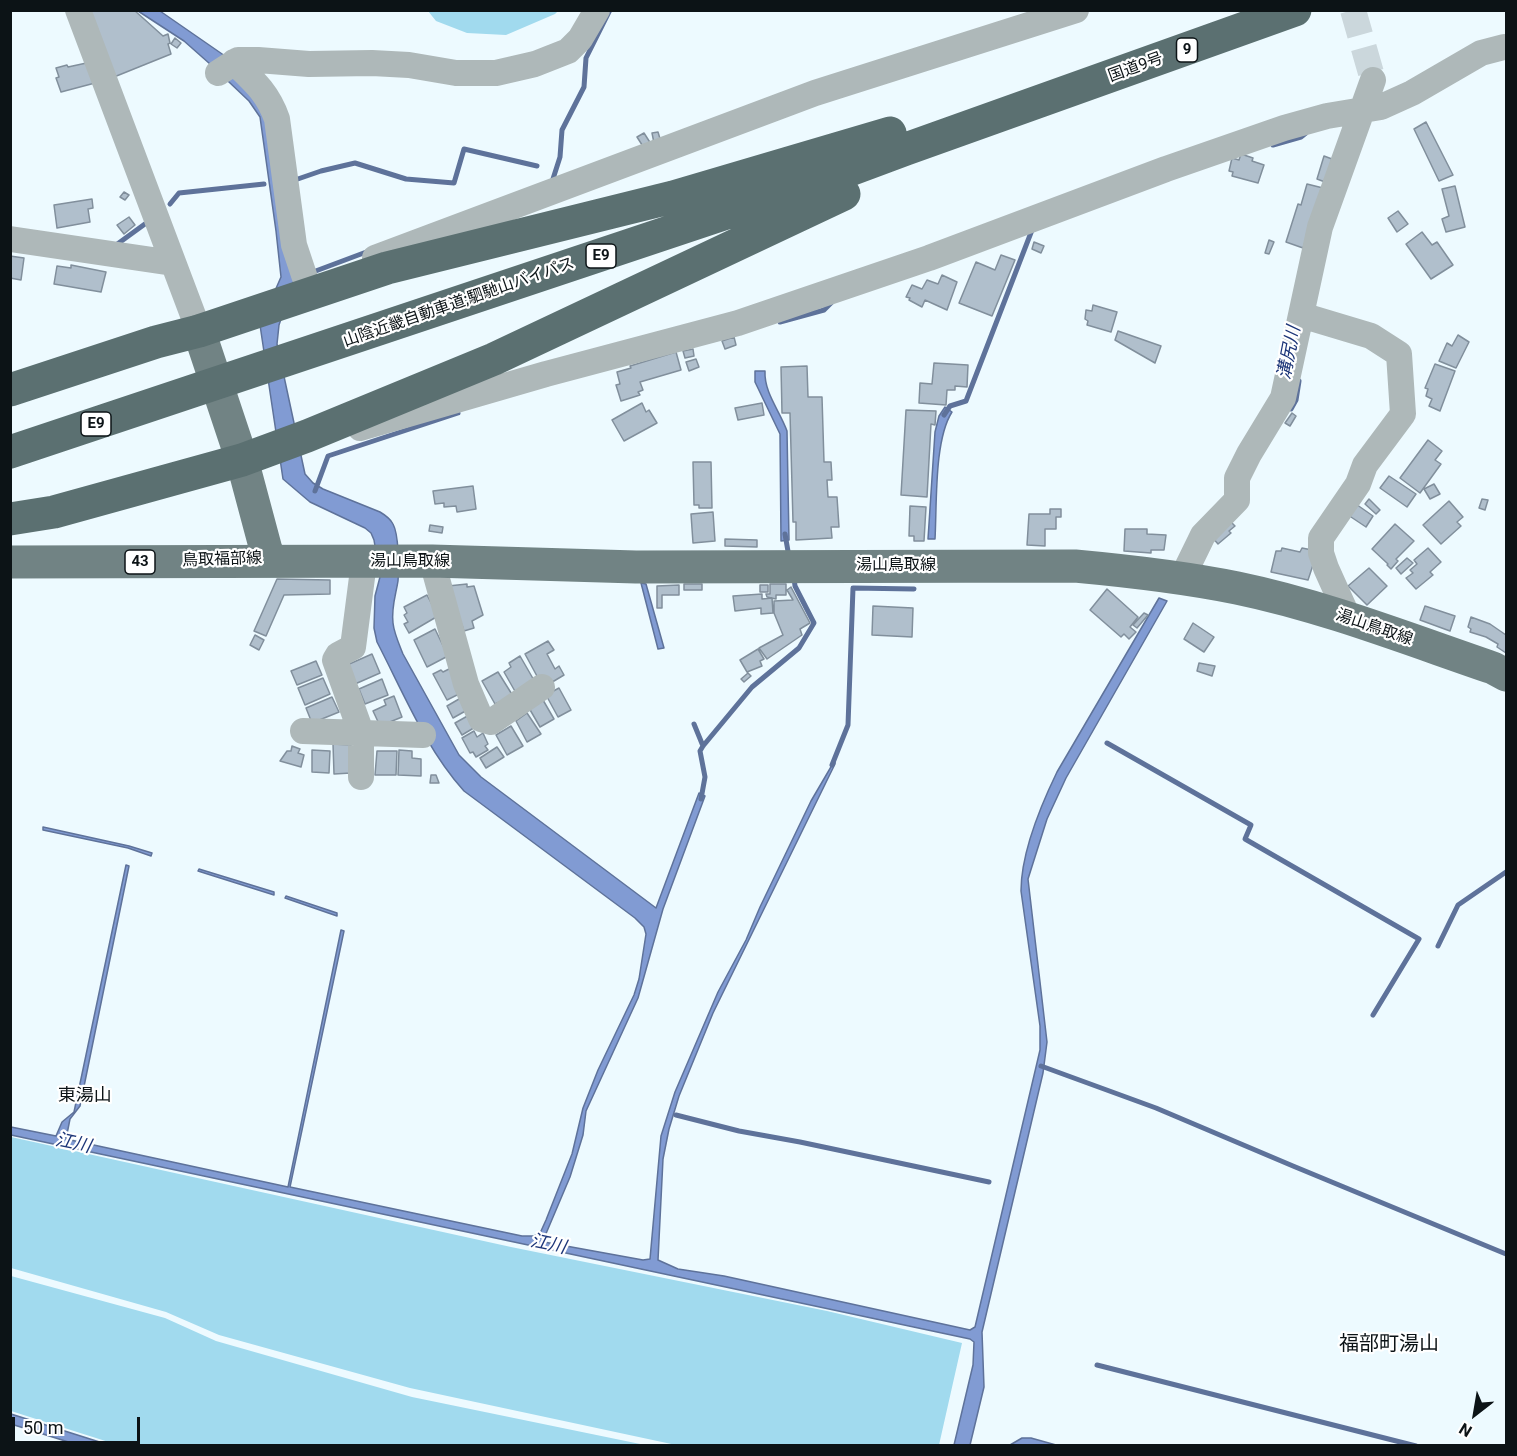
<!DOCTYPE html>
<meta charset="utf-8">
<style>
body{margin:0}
#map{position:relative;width:1517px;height:1456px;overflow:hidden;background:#edfaff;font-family:Roboto,sans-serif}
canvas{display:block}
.frame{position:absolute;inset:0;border:12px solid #0c1316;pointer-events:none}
.north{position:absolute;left:1445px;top:1384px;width:60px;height:60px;-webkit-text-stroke:4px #fff;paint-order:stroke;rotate:211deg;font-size:16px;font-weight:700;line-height:24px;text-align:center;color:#0c1316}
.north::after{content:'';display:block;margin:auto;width:21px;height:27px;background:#0c1316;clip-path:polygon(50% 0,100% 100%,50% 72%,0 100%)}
.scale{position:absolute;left:12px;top:1417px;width:128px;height:27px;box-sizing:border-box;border:3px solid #0c1316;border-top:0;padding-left:8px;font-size:18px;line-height:21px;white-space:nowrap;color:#0c1316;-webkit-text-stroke:4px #fff;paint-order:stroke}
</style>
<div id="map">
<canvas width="1517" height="1456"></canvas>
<div class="frame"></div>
<div class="north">N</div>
<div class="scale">50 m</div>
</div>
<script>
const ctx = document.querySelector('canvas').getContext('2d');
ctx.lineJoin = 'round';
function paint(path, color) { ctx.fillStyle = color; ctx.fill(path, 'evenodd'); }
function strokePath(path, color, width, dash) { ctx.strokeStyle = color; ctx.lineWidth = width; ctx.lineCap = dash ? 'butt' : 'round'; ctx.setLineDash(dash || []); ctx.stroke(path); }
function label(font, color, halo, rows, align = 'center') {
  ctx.font = font + ' Roboto,"Noto Sans JP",sans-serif'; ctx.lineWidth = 4.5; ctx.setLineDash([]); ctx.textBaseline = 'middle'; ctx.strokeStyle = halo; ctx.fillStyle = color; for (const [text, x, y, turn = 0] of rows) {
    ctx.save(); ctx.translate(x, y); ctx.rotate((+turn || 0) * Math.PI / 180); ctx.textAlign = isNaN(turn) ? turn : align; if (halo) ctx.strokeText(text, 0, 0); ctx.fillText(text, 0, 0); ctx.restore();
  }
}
const green = new Path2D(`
 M428,11H558L555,14L506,35L467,33L436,21Z
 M11,1137L511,1247L827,1311L962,1343L939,1445H676L410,1388L219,1335L166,1312L11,1268Z
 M11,1276L165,1318L216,1341L412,1397L645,1445H118L11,1411Z`);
const water = new Path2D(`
 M138,11H160L225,56L269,106L295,277L279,325L277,344L305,474L313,483L323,489L380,512C385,515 390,518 393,524C399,535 399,568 398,581C396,594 391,608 393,623C394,633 399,644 403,654L459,755L481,777L656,908L699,793L705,796L663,909L638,998L586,1111L583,1135L570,1177L545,1236L544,1242L643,1260L650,1259L661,1136L675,1092L718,992L746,940L760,907L811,801L835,760V764L713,1013L679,1096L669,1129L663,1159L658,1260L678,1269L724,1276L970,1330L975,1327L1040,1050V1026L1021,891C1021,854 1041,805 1057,772L1159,598L1167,601L1066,778L1047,819L1028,879L1047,1042L1043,1073L982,1332L984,1387L970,1445H954L973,1365L974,1342L970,1339L11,1135V1127L56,1136L62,1122L74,1112L126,865L129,866L80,1106L70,1119L66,1139L288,1187L341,930L344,931L290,1187L522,1236H534L541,1231L546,1220L572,1154L583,1108L598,1070L634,995L639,979L646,934L644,927L635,918L464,791C426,749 403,692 377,642L374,628L375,596L380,577L374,540L371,533L365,528L310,502L283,479L260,325L281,277L276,231L260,117L249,101L210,64L184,41Z
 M755,371H765C764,393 780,411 787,431L789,540L781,541L780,434L755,382Z
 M945,407L952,412C934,440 937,504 935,539H928L935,432L939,416Z
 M641,583L646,584L664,648L658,649Z
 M43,827L129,846L152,853L151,856L128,848L43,830Z
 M199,869L274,892V895L198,871Z
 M286,896L337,913V916L285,898Z
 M11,1414L109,1445H78L11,1424Z
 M1022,1438H1031L1056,1445H1010Z`);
const stream = new Path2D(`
 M1273,145L1301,137L1306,133
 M292,181L321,171L355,163L406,179L454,183L464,149L537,166
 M552,182L560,157L562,130L584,87L586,58L610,10
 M170,204L179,193L264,184
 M116,245L149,221
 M313,272L369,251
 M780,322L824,310L832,302
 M1291,409L1296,400L1299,381
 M944,415L950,406L966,401L1032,230
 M315,491L328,456L458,413
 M785,534L789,557
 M694,724L703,746
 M1107,743L1251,825L1245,839L1419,939L1373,1015
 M832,765L848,725L853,588L914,589
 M701,799L705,777L700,751L703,746L752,687L799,648L814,623L795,586L794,578
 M1438,946L1458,905L1506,872
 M1041,1066L1156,1108L1293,1166L1506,1254
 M676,1115L739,1131L800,1142L989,1182
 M1097,1365L1416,1446`);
const building = new Path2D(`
 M89,10H134L163,36L168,34L170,43L168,44L171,54L114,77Z
 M175,38L181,43L177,48L171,44Z
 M91,62L95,83L61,92L56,78L59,77L56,68L67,65L68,67Z
 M1426,122L1453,175L1439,181L1414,129Z
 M658,132L661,142L654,143L652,133Z
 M644,133L651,144L644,148L637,137Z
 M1241,154L1253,158L1252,161L1264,165L1258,183L1232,176L1233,172L1229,171L1232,158L1239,160Z
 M1324,156L1332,159L1325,182L1317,179Z
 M1307,184L1323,188L1303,248L1286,242L1298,204L1301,205Z
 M1455,186L1465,227L1446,232L1442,219L1449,216L1442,189Z
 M124,192L129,195L125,200L120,197Z
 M92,199L93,208L88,209L90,222L57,228L54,205Z
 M1398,211L1408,224L1397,232L1388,218Z
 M129,217L135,225L124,234L117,225Z
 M1422,232L1432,245L1437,242L1453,265L1431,279L1406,244Z
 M1269,240L1274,242L1269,254L1265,253Z
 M1034,242L1044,246L1041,253L1032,249Z
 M1001,255L1015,260L992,316L959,303L976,262L995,270Z
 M10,256L24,258L21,280L10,278Z
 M71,265L106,272L101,292L54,284L57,266L71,268Z
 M942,275L957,282L947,310L925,300L922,307L909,300L910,298L906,297L912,285L922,289L927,280L938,284Z
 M1093,305L1117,312L1111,332L1087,325L1088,321L1085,319L1086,310L1092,311Z
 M1118,331L1161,346L1155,363L1115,340Z
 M1458,335L1469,342L1456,368L1439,361L1447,343L1452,346Z
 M734,337L736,345L725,349L722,341Z
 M693,349L694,356L685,358L683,351Z
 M676,352L681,370L640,382L643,390L638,392L640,395L621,401L616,385L620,384L617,372L631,368L630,366Z
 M696,359L699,367L689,371L686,362Z
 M934,363L968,365L967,387L955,386V390H947L946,405L919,403L920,383L932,384Z
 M1435,364L1455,371L1440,411L1429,406L1432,399L1426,396L1428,389L1425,388Z
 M807,366L808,397H822L824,462H831L832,480H827L828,497H837L839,527H831L832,538L796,540V522H793L790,413H782L781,367Z
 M642,403L646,412L649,410L657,423L624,441L612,420Z
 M762,403L764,415L738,420L735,408Z
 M906,410L936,411L935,425L931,424L927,497L901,495Z
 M1292,413L1296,416L1290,426L1285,423Z
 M1428,440L1442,451L1435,460L1441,464L1420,493L1400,478Z
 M693,462H711L712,508H699V505H694Z
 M1389,476L1416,494L1407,507L1380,488Z
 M1434,484L1440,494L1430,499L1424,489Z
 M473,486L476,509L457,512L456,506L444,507V503L435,504L433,491Z
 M1369,499L1380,510L1376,514L1365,504Z
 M1482,499L1488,500L1485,510L1479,508Z
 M1449,501L1463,517L1457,522L1461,526L1441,544L1423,525Z
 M1353,502L1373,516L1366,527L1345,513Z
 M910,506L926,507L924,541H914V536H909Z
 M1050,509H1061V517H1056V529H1045V546L1027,545L1029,514H1050Z
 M713,512L715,541L693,543L691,514Z
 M1230,521L1235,526L1229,531L1231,533L1218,544L1212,537Z
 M1395,524L1414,541L1396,559L1398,561L1391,569L1387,565L1388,564L1372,549Z
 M430,525L443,527L442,533L429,531Z
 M1125,529H1147V534L1166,535L1164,550H1151V553L1124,551Z
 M725,539L757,540V547L725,546Z
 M1282,548L1300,552L1302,548L1312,550L1313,565L1308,580L1271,572L1276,551H1281Z
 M1428,548L1441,562L1430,572L1433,575L1416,589L1406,578L1413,573L1410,570L1417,564L1414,560Z
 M1407,558L1413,563L1401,574L1396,568Z
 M1369,568L1387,586L1367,605L1348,586Z
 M277,579L330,580V594L284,595L266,636L254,631Z
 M467,584V587L474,586L483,615L472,621L474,628L464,631L448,586Z
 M684,584H702V590H684Z
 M770,584H786V595H776V599L767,597L766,594H770Z
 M679,585V595H662V608H657V586Z
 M760,585H768V592H760Z
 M791,587L810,623L800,629L802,635L767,659L759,648L783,635L774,613V601L793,600L787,590Z
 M1107,589L1138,617L1130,627L1136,632L1129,639L1124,634L1121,637L1090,610Z
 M762,594V599L772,598L773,613L761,614V608L735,611L733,596Z
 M427,595L438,616L409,633L404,624L408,622L404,615L407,613L404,607Z
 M873,606L913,608L912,637L872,635Z
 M1425,606L1455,616L1450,631L1420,620Z
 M1144,613L1148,615L1137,628L1133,625Z
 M1471,617L1490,624L1506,635V653L1497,647L1498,644L1486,637L1470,632L1471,629L1468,627Z
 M1193,623L1214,637L1204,652L1184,639Z
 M435,629L448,656L427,667L414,640Z
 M255,635L264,640L259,650L250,645Z
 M548,641L554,650L547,654L555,669L559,666L564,675L549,684L538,678L525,654Z
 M758,649L764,659L760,661L762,666L747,672L740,660Z
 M372,654L380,673L355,684L347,665Z
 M520,656L535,682L516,693L504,672L511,667L509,663Z
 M316,661L322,675L297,685L291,671Z
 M1199,663L1215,666L1212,676L1197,671Z
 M451,668L463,692L447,700L433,674L441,670L443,672Z
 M498,672L513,696L495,704L482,681Z
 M748,673L751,676L744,682L741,679Z
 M323,678L330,694L305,705L298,688Z
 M382,679L388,695L365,704L359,689Z
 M559,688L571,710L558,717L546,695Z
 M394,696L402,717L380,726L373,711L386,705L384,700Z
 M332,697L339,712L312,723L306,708Z
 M459,699L469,709L453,718L447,706Z
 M543,700L554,719L540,727L529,708Z
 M527,713L541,734L527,742L516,721Z
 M471,714L477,726L462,735L455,723Z
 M511,726L523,746L507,755L496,735Z
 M474,731L477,737L483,733L488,744L485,746L488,750L476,757L473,752L470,753L462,738Z
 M333,744L351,745V773L334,774Z
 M292,746L300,749L298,753L304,755L301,767L280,761L287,751H291Z
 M497,747L504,757L486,768L480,758Z
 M312,750L330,751L329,773L312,772Z
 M399,750L412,751V758L421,759V776L398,775Z
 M377,751H397L396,775H375Z
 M431,775H436L439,783H430Z`);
const minorTunnel = new Path2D(`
 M1353,10L1373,80`);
const minor = new Path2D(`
 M78,10L199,331
 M234,62C254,81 268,93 277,119L294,245L310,293
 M218,73L238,60H258L309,64L372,63L409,65L456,73H496L535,64L568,51L580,39L597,10
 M10,239L173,263
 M375,258L815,93L1076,10
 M1301,315L1371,336L1399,354L1403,414L1365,465L1358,484L1321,538V553L1326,568L1348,617
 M360,428L546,374L738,323L929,258L1166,169L1284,128L1327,116L1381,107L1412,93L1481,53L1504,47
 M432,561L466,684L481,719L491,722L542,687
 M1182,578L1203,535L1237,500V478L1249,454L1283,398L1320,227L1373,80
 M303,731L423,735
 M361,777V732L335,660L338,655L353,647L364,562`);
const major = new Path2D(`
 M199,331L242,460L269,561
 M10,562L432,561L636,567L1075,566C1129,571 1183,577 1237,588C1324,606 1408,639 1493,668L1506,675`);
const highway = new Path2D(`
 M10,390L156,342L199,331L387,268L673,197L890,133
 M10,452L804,187L906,149L1295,10
 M10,519L54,512L242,460L307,436L494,359L844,194`);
const shields = [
 [1187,50,21],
 [601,256,30],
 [96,424,30],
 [140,562,30]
];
const shieldNames = [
 ["9",1187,50],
 ["E9",601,256],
 ["E9",96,424],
 ["43",140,562]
];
const streetNames = [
 ["国道9号",1136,68,-20],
 ["山陰近畿自動車道;駟馳山バイパス",459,303,-19],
 ["鳥取福部線",222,560,-2],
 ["湯山鳥取線",410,562],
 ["湯山鳥取線",896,566],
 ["湯山鳥取線",1374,628,19]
];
const waterNames = [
 ["溝尻川",1290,353,-79],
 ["江川",73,1144,12],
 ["江川",548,1245,12]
];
const neighbourhoodNames = [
 ["東湯山",85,1096]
];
const quarterNames = [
 ["福部町湯山",1389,1345]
];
paint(green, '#a1daee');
paint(water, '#819bd3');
strokePath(water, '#5e729a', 1.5);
strokePath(stream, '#5e729a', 5);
paint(building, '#b0bfcc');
strokePath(building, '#818f9c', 1.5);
strokePath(minorTunnel, '#cbd7dc', 26, [26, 13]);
strokePath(minor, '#aeb8b9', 26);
strokePath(major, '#718384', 33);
strokePath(highway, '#5b7071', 33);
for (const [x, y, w] of shields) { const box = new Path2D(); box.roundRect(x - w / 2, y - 12, w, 24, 4.5); ctx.fillStyle = '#fff'; ctx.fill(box); strokePath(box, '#0c1316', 1.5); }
label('bold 15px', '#0c1316', null, shieldNames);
label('16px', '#0c1316', '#fff', streetNames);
label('italic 18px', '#1c3578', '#fff', waterNames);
label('18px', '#0c1316', '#fff', neighbourhoodNames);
label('20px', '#0c1316', '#fff', quarterNames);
</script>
